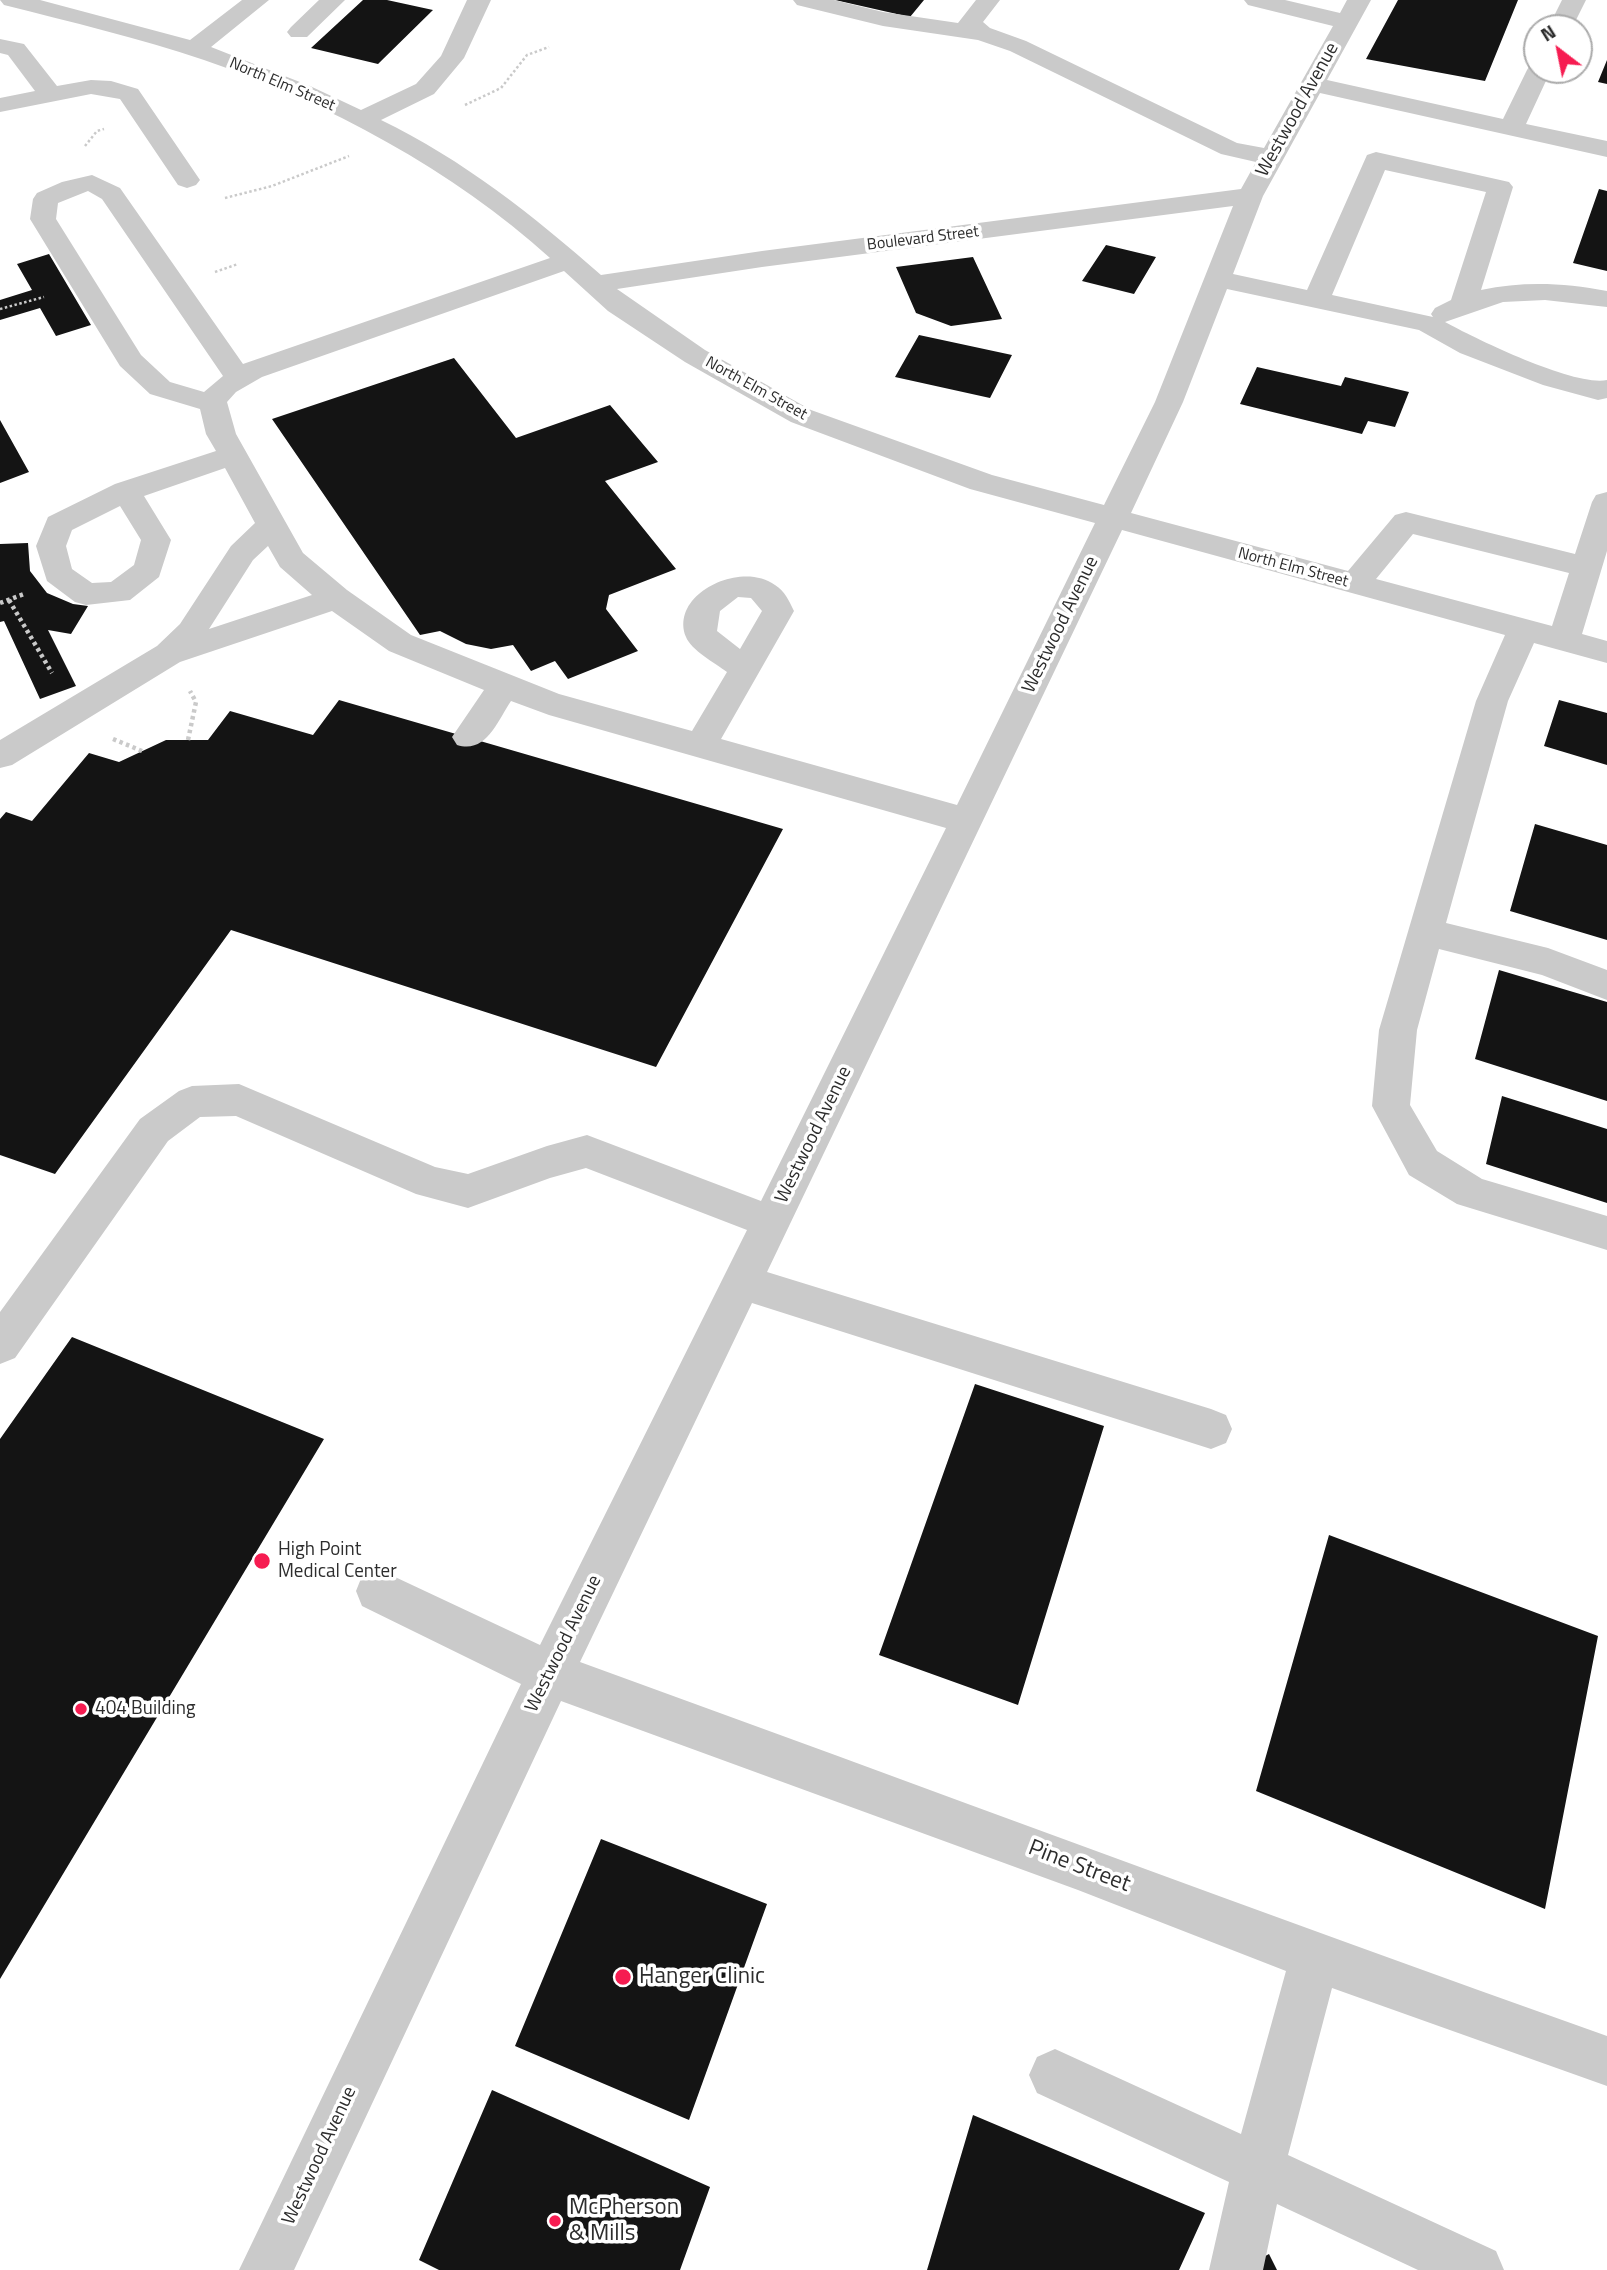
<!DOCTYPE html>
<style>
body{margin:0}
#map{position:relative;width:1607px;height:2270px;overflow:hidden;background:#fff;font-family:"Titillium Web",sans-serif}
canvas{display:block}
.north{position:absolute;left:1523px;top:14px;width:70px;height:70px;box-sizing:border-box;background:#fff;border:2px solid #ababab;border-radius:50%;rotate:328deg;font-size:19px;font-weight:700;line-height:28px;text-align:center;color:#2d2d2d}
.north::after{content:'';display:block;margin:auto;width:24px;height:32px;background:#f61c51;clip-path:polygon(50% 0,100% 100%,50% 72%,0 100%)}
</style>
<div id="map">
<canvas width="1607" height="2270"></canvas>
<div class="north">N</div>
</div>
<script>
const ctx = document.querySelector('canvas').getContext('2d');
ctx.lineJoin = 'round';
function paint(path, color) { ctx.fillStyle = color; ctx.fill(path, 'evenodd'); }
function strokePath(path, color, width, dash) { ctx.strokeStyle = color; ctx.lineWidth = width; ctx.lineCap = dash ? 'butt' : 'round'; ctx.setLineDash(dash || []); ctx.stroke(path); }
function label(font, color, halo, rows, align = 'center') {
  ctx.font = font + ' "Titillium Web",sans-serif'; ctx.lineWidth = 7; ctx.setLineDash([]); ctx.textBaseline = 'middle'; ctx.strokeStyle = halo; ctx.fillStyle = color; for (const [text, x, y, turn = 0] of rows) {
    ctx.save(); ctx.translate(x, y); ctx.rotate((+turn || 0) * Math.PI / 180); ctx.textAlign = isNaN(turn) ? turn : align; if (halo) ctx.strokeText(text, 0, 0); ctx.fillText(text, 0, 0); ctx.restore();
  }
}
const building = new Path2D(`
 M363,0H387L433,10L378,64L311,48Z
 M835,0H924L910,17Z
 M1398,0H1518L1485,81L1366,59Z
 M1607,60V84L1598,82Z
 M1599,189L1607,191V271L1573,263Z
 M1106,245L1156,257L1134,294L1082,281Z
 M49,254L91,325L56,336L40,308L0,320V300L32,290L17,264Z
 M973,257L1002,319L951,326L916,313L896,267Z
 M919,335L1012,355L990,398L895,377Z
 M454,358L516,438L610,405L658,462L605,481L676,569L609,595L606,609L638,651L568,679L555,661L531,671L513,645L491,649L466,644L440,631L420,635L272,419Z
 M1257,367L1341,386L1345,377L1409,392L1395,427L1368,421L1362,434L1240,404Z
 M0,420L29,472L0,483Z
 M28,543L30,571L47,593L73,604L88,606L71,634L48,630L76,686L40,699L4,621L0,622V544Z
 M339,700L783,829L656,1067L231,930L55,1174L0,1155V819L6,812L32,821L89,753L119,762L166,740H208L230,711L313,735Z
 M1559,700L1607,713V765L1544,746Z
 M1535,824L1607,845V940L1510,911Z
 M1499,970L1607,1002V1101L1475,1059Z
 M1502,1096L1607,1129V1203L1486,1164Z
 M72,1337L324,1439L0,1979V1439Z
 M975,1384L1104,1426L1018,1705L879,1655Z
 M1329,1535L1598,1636L1545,1909L1256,1791Z
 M601,1839L767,1904L689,2120L515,2046Z
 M492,2090L710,2187L680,2270H439L419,2260Z
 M973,2115L1205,2213L1179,2270H927Z
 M1269,2254L1277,2270H1239Z`);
const pathFar1 = new Path2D(`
 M465,105L501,88L527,55L549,47
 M85,146L97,131L104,129
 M225,198L272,186L349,156
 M215,272L238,264
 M0,309L44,297`);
const path = new Path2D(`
 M9,600L52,673
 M0,603L24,594
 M113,739L142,751
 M188,740L196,702L190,691`);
const minor = new Path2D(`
 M0,0H40L190,40L242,0H269L211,47L310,86L361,110L416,84L441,56L467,0H491L464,58L434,94L381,120C462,159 534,216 601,275L762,251L1241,189L1256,162L1221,154L1010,51L978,40L883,26L797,5L793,0H834L883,12L958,23L976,0H1000L983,22L990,28L1026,41L1237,143L1264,148L1333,26L1248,5L1244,0H1285L1340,13L1347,0H1371L1327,80L1503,119L1527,70L1530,65L1537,63V70H1551L1526,124L1607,141V157L1320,93L1263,196L1233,274L1307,290L1367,155L1376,152L1509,182L1513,187L1481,290C1524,281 1564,283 1607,291V307L1545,300L1503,302L1445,322C1476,339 1575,387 1607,380V398L1598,400L1543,385L1460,353L1419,330L1227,289L1183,402L1131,513L1348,571L1395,515L1406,512L1575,554L1592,502L1596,495L1607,492V551L1582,634L1607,641V663L1534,643L1508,701L1446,923L1548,948L1607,970V1000L1542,975L1439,949L1417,1030L1410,1105L1437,1151L1482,1179L1607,1216V1250L1457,1204L1409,1175L1372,1106L1379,1030L1476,701L1505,635L1122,530L767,1272L1211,1409L1226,1415L1232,1429L1226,1443L1211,1449L752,1303L580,1662C922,1786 1263,1914 1607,2036V2086L1332,1988L1288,2155L1496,2251L1504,2270H1418L1277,2204L1263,2270H1209L1229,2182L1037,2093L1029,2075L1037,2057L1055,2049L1241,2134L1286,1971L1078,1890L561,1701L294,2270H239L521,1684L362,1606L356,1591L362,1576L378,1569L540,1645L747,1230L586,1168L550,1178L468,1208L416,1194L236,1116L200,1117L168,1141L15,1358L0,1364V1312L140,1119L179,1091L192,1086L239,1084L435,1167L468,1174L547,1146L587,1135L761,1201L946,828L549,715L511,701C497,722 486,754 457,745L452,737L484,690L389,651L332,611L180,662L12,765L0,768V740L157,646L180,624L231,546L255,523L225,468L144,496L171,540L159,577L130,600L86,605L75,602L47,581L36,546L48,517L115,484L216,451L206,434L200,409L150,394L120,366L30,219L33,199L37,193L62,182L92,175L120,188L243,364L550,258C453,170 328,103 204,60C139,38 71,22 4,5ZM1385,170L1486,192L1451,300L1435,308L1431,314L1433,317L1332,295ZM88,191L102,199L223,376L204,392L170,382L141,355L56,219L58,203ZM1233,206L1155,402L1104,505L992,475L811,410L705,350L617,289L762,267ZM564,271L608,311L685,362L791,422L970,489L1095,523L957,805L721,739L794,611C789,601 785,591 775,585C741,560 669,594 686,637C691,650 715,663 727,672L692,731L559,694L411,635L347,590L303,553L236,434L227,402L236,392L262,377ZM120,506L141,540L134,565L111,582L92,583L72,569L66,546L72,530ZM1413,534L1569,573L1552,626L1376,579ZM268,546L280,567L312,595L209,629L253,560ZM738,597L751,598L762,611L740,649L717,631L720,611Z
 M319,0H345L307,37H291L287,32L291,27Z
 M1562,0H1586L1572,28H1548Z
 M0,39L24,44L57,86L91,80L111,81L138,89L200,180L196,185L187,188L178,185L120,99L91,94L0,112V98L35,91L8,55L0,53Z`);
const markers = [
 [262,1561,9,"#f61c51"],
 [81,1709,7,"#f61c51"],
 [623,1977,9,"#f61c51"],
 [555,2221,7,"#f61c51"]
];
const farStreetnames = [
 ["North Elm Street",282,85,23],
 ["Boulevard Street",923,239,-7],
 ["North Elm Street",756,389,29],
 ["North Elm Street",1293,568,15]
];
const streetNames = [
 ["Westwood Avenue",1298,110,-61],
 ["Westwood Avenue",1061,625,-64],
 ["Westwood Avenue",814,1135,-64],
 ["Westwood Avenue",564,1644,-64],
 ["Westwood Avenue",320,2156,-65]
];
const poiNames = [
 ["High Point",278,1550],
 ["Medical Center",278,1572],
 ["404 Building",95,1709]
];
const nearStreetnames = [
 ["Pine Street",1079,1867,21]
];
const nearPoinames = [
 ["Hanger Clinic",639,1977],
 ["McPherson",569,2208],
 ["& Mills",569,2234]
];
paint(building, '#141414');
strokePath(pathFar1, '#cacaca', 2.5, [2.5, 2.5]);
strokePath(path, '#cacaca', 4.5, [3.5, 3.5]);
paint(minor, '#cacaca');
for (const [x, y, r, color] of markers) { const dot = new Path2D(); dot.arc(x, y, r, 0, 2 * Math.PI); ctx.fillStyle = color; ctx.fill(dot); strokePath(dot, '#fff', 2.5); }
label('16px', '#2d2d2d', '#fff', farStreetnames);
label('19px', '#2d2d2d', '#fff', streetNames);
label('19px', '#2d2d2d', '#fff', poiNames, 'left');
label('23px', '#2d2d2d', '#fff', nearStreetnames);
label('23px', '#2d2d2d', '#fff', nearPoinames, 'left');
</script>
